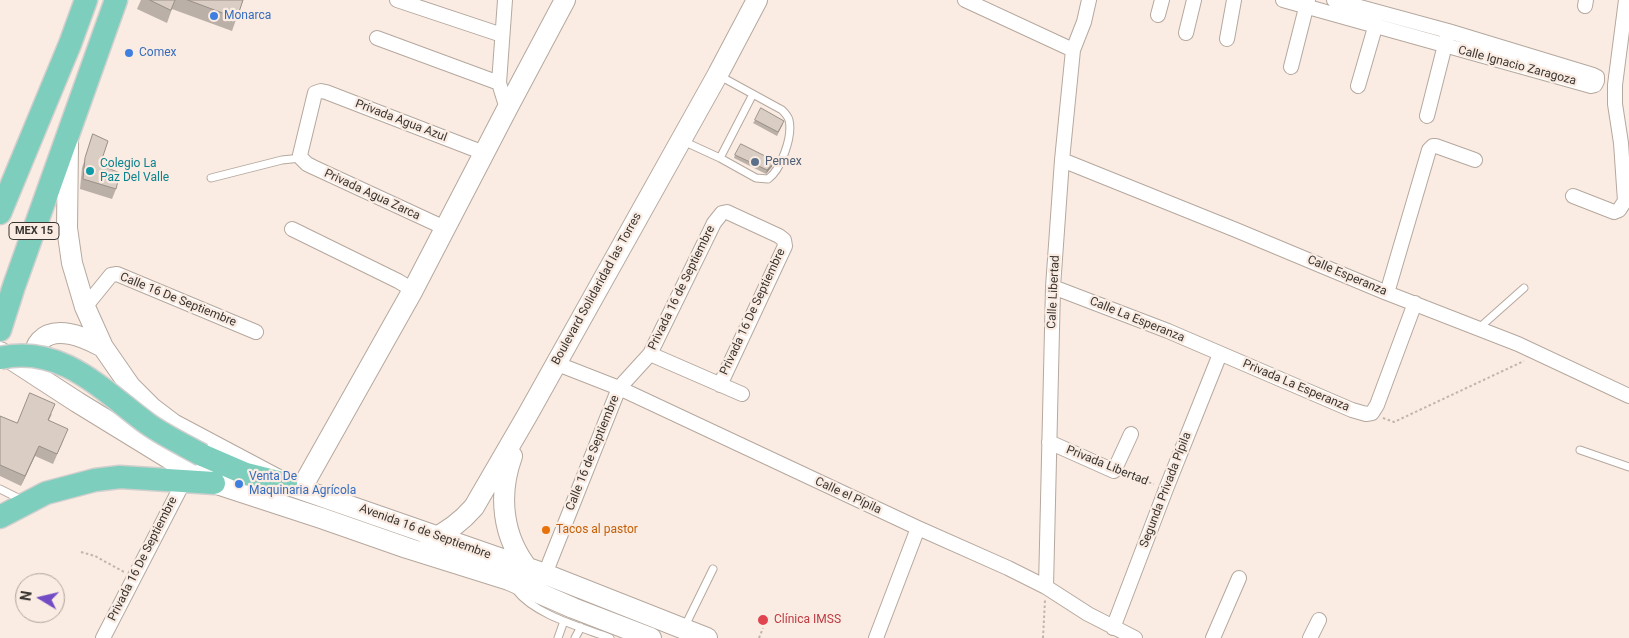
<!DOCTYPE html>
<meta charset="utf-8">
<style>
body{margin:0}
#map{position:relative;width:1629px;height:638px;overflow:hidden;background:#faece2;font-family:Roboto,sans-serif}
canvas{display:block}
.north{position:absolute;left:15px;top:573px;width:50px;height:50px;box-sizing:border-box;background:#faece2;border:1px solid #ada39b;border-radius:50%;rotate:279deg;font-size:14px;font-weight:700;line-height:20px;text-align:center;color:#3a3531}
.north::after{content:'';display:block;margin:auto;width:18px;height:22px;background:#734cc5;clip-path:polygon(50% 0,100% 100%,50% 72%,0 100%)}
</style>
<div id="map">
<canvas width="1629" height="638"></canvas>
<div class="north">N</div>
</div>
<script>
const ctx = document.querySelector('canvas').getContext('2d');
ctx.lineJoin = 'round';
function strokePath(path, color, width, dash) { ctx.strokeStyle = color; ctx.lineWidth = width; ctx.lineCap = dash ? 'butt' : 'round'; ctx.setLineDash(dash || []); ctx.stroke(path); }
function paint(path, color) { ctx.fillStyle = color; ctx.fill(path, 'evenodd'); }
function label(font, color, halo, rows, align = 'center') {
  ctx.font = font + ' Roboto,sans-serif'; ctx.lineWidth = 4.5; ctx.setLineDash([]); ctx.textBaseline = 'middle'; ctx.strokeStyle = halo; ctx.fillStyle = color; for (const [text, x, y, turn = 0] of rows) {
    ctx.save(); ctx.translate(x, y); ctx.rotate((+turn || 0) * Math.PI / 180); ctx.textAlign = isNaN(turn) ? turn : align; if (halo) ctx.strokeText(text, 0, 0); ctx.fillText(text, 0, 0); ctx.restore();
  }
}
const path = new Path2D(`
 M1383,418L1394,422L1524,361
 M1125,475L1154,484
 M81,552L95,556L124,572
 M759,638L763,628
 M1043,638L1045,600`);
const service = new Path2D(`
 M683,141L720,158L756,178L768,179C781,170 793,136 789,120C788,116 785,113 782,110L718,75
 M720,158L753,94
 M211,178L282,160L301,158
 M1479,328L1524,288
 M1580,450L1629,467
 M0,489L24,501
 M516,590C535,615 581,627 610,638
 M685,626L713,569
 M558,638L564,621
 M575,638L581,627`);
const minor = new Path2D(`
 M397,0L502,35
 M505,0L499,83L507,109
 M965,0L1073,50
 M1283,0C1386,28 1488,58 1591,86L1595,85L1597,81V77L1593,75L1448,31L1334,0
 M1585,6L1586,0
 M1158,15L1162,0
 M1186,33L1194,0
 M377,38L499,83
 M1227,39L1234,0
 M1291,67L1308,0
 M1358,86L1376,24
 M1427,116L1447,37
 M1062,160L1236,230L1387,293L1518,344L1629,396
 M1573,196L1614,212L1619,210L1625,201L1621,143L1615,104V85L1626,0
 M445,228L313,167L307,164L301,158L300,155L315,93L321,91L326,92L484,153
 M292,229L398,281L413,290
 M1053,287L1168,331L1352,410L1366,414L1372,413L1377,405L1415,303
 M1387,293L1429,150L1433,146H1436L1475,160
 M85,307L111,275L117,274L256,332
 M650,354L742,394
 M555,363L619,388L918,528L1008,568L1046,587L1088,614L1135,638
 M1049,442L1114,471L1131,434
 M545,574L619,388L650,354L714,223L722,213L727,212L779,236L784,240L785,246L720,385
 M1046,587L1053,287L1062,160L1073,50L1084,22L1089,0
 M1113,628L1166,489L1220,354
 M103,638L184,481
 M876,638L918,528
 M1213,638L1239,578
 M1310,638L1319,620`);
const secondary = new Path2D(`
 M68,144L67,228L72,263L85,307L103,347L130,386L152,408L173,424L286,484L545,574L707,638
 M0,352L77,402L183,467L214,483L321,518L407,548L509,580L573,608L651,638
 M36,371C29,345 43,329 70,334C82,336 93,342 103,347
 M512,456C498,495 502,537 529,570
 M301,489L413,290L507,109L565,0
 M430,540C448,532 461,522 474,507L528,414L718,74L757,0`);
const primary = new Path2D(`
 M0,213L70,44L86,0
 M0,330L14,286L116,0
 M202,455L246,474L286,484
 M0,517L46,493L95,480L120,477L214,483`);
const primaryBridge = new Path2D(`
 M0,358C62,344 103,391 148,424C165,436 184,445 202,455`);
const wall = new Path2D(`
 M141,0H243L232,31L172,9L167,23L137,9Z
 M755,120L783,124L777,136L753,123Z
 M93,134L100,165L116,189L112,199L80,189L82,168Z
 M735,155L774,164L766,174L734,158Z
 M52,414L49,420L64,439L53,464L35,456L21,486L0,476V416L17,423Z`);
const shadedWall = new Path2D(`
 M775,161L774,164L766,174L767,170Z
 M39,446L35,456L21,486L25,476Z`);
const building = new Path2D(`
 M150,0H175L171,10Z
 M188,0H243L237,18Z
 M761,108L784,121L778,132L755,120Z
 M93,134L108,141L100,165L120,173L116,189L83,179L85,158Z
 M741,144L775,161L767,170L735,155Z
 M30,393L55,404L48,420L68,429L57,454L39,446L25,476L0,465V416L17,423Z`);
const markers = [
 [214,16,5,"#3f7fe0"],
 [129,53,5,"#3f7fe0"],
 [755,162,5,"#5c6f8a"],
 [90,171,5,"#0f9aa8"],
 [239,484,5,"#3f7fe0"],
 [546,530,5,"#e8710a"],
 [763,620,6,"#e0444e"]
];
const shields = [
 [34,231,50]
];
const shieldNames = [
 ["MEX 15",34,231]
];
const shopNames = [
 ["Monarca",224,16],
 ["Comex",139,53],
 ["Venta De",249,477],
 ["Maquinaria Agrícola",249,491]
];
const streetNames = [
 ["Calle Ignacio Zaragoza",1517,66,15],
 ["Privada Agua Azul",401,121,21],
 ["Privada Agua Zarca",372,195,25],
 ["Calle Esperanza",1347,276,23],
 ["Privada 16 de Septiembre",682,288,-64],
 ["Boulevard Solidaridad las Torres",597,289,-61],
 ["Calle Libertad",1054,292,-87],
 ["Calle 16 De Septiembre",178,300,22],
 ["Privada 16 De Septiembre",753,312,-65],
 ["Calle La Esperanza",1137,320,22],
 ["Privada La Esperanza",1296,386,23],
 ["Calle 16 de Septiembre",593,453,-68],
 ["Privada Libertad",1107,466,22],
 ["Segunda Privada Pípila",1166,490,-69],
 ["Calle el Pípila",848,496,25],
 ["Avenida 16 de Septiembre",425,532,20],
 ["Privada 16 De Septiembre",143,559,-63]
];
const serviceNames = [
 ["Pemex",765,162]
];
const cultureNames = [
 ["Colegio La",100,164],
 ["Paz Del Valle",100,178]
];
const foodNames = [
 ["Tacos al pastor",556,530]
];
const healthNames = [
 ["Clínica IMSS",774,620]
];
strokePath(service, '#b5a89e', 9);
strokePath(minor, '#b5a89e', 16);
strokePath(secondary, '#b5a89e', 22);
strokePath(primary, '#d0cfce', 25);
strokePath(path, '#c0b4ac', 2, [2.5, 2.5]);
strokePath(service, '#fff', 7);
strokePath(minor, '#fff', 14);
strokePath(secondary, '#fff', 20);
strokePath(primary, '#7dcebc', 22);
strokePath(primaryBridge, '#d0cfce', 25, []);
strokePath(primaryBridge, '#7dcebc', 22);
paint(wall, '#bbb0a8');
paint(shadedWall, '#999088');
paint(building, '#dacdc3');
strokePath(building, '#999088', 1);
for (const [x, y, r, color] of markers) { const dot = new Path2D(); dot.arc(x, y, r, 0, 2 * Math.PI); ctx.fillStyle = color; ctx.fill(dot); strokePath(dot, '#faece2', 2); }
for (const [x, y, w] of shields) { const box = new Path2D(); box.roundRect(x - w / 2, y - 8.5, w, 17, 4); ctx.fillStyle = '#faece2'; ctx.fill(box); strokePath(box, '#3a3531', 1); }
label('bold 11px', '#3a3531', null, shieldNames);
label('12px', '#366cbe', '#faece2', shopNames, 'left');
label('12px', '#3a3531', '#faece2', streetNames);
label('12px', '#4e5e75', '#faece2', serviceNames, 'left');
label('12px', '#0d838f', '#faece2', cultureNames, 'left');
label('12px', '#c56008', '#faece2', foodNames, 'left');
label('12px', '#be3a42', '#faece2', healthNames, 'left');
</script>
